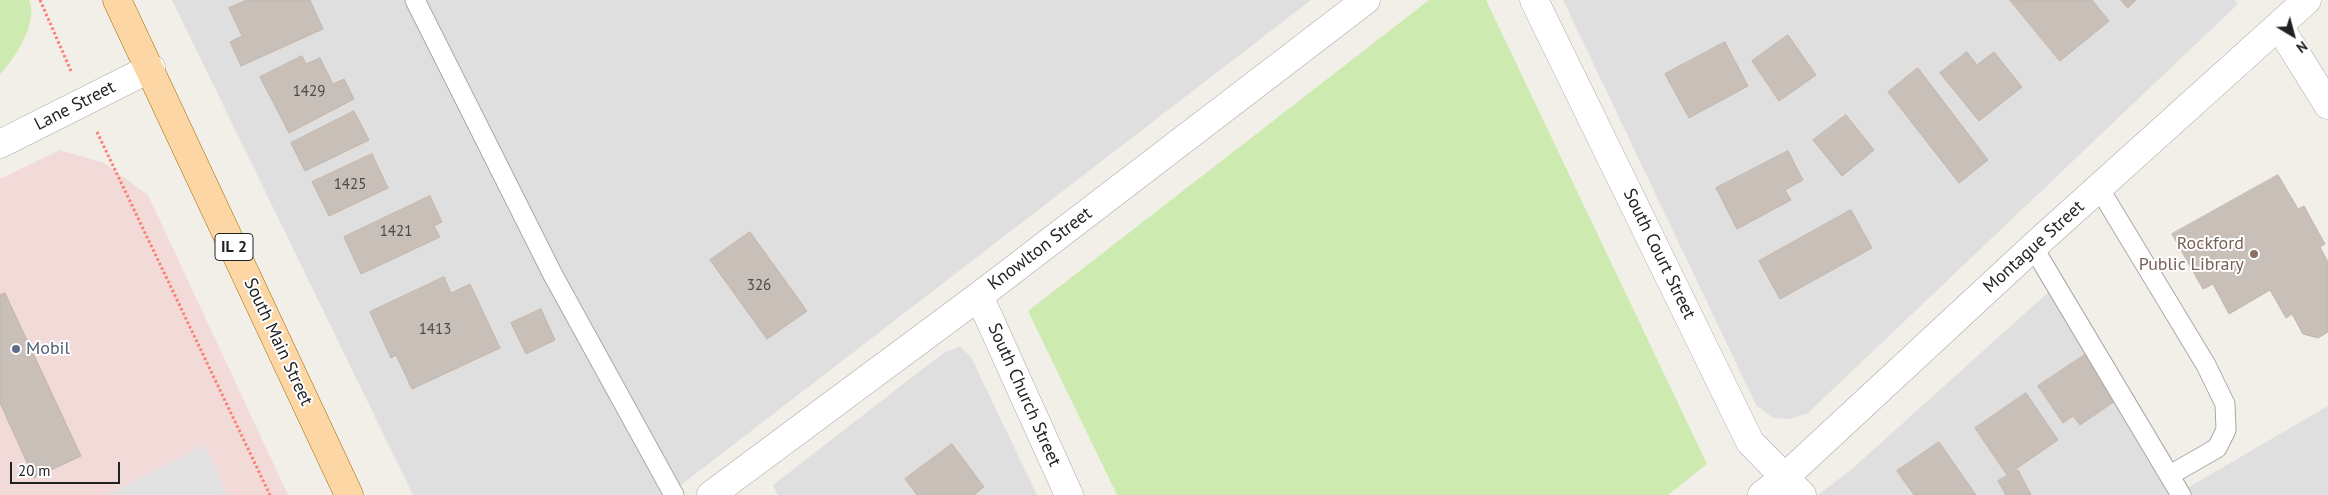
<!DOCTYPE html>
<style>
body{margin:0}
#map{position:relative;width:2328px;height:495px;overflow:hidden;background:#f2efe9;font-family:"PT Sans",sans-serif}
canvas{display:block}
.north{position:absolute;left:2268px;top:10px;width:50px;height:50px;-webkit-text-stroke:4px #fff;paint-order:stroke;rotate:143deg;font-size:14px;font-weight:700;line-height:20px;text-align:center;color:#222}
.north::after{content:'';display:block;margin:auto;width:18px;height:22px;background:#222;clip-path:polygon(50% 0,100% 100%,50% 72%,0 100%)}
.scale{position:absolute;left:10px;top:462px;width:110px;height:22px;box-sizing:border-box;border:2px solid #222;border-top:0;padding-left:6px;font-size:15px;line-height:18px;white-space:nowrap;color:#222;-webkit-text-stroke:4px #fff;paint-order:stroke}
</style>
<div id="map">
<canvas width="2328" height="495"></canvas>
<div class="north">N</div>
<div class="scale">20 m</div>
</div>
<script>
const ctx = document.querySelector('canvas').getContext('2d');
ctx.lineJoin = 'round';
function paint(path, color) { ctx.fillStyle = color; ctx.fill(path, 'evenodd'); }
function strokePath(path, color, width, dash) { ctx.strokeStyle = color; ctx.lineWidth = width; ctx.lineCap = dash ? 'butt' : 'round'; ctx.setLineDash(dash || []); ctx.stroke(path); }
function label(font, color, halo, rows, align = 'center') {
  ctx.font = font + ' "PT Sans",sans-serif'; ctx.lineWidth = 4; ctx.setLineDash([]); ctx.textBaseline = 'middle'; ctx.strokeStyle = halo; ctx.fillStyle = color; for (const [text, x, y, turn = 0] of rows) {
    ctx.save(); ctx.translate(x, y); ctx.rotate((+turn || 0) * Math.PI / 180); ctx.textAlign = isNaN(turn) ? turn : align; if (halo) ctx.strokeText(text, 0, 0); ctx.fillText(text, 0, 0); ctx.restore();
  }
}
const residential = new Path2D(`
 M172,0H1311L668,495H413Z
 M1563,0H2235L2238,4L1808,413L1790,419L1773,418L1756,405Z
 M2054,287L2177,494L2328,406V495H1818L1852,469Z
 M960,346L971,357L1037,495H778L773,485L942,354Z`);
const commercial = new Path2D(`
 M60,150L104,163L148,195L288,495H0V179Z`);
const grass = new Path2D(`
 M0,0H29C39,21 15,59 0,74Z
 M1429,0H1486L1707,464L1668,495H1117L1028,311Z`);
const parking = new Path2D(`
 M205,445L227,495H105Z`);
const building = new Path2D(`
 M247,0H310L323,29L241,66L230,42L242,36L229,8Z
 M2010,0H2092L2109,21L2060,61Z
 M2121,0H2136L2128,8Z
 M1788,35L1816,75L1779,101L1752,61Z
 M1725,42L1748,86L1689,118L1665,74Z
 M1967,52L1977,65L1994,52L2022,87L1979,121L1940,73Z
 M302,56L306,64L320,58L333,84L344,79L354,99L289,133L260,77Z
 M1918,68L1988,160L1959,183L1888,92Z
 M354,111L369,140L305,171L291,143Z
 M1846,115L1874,150L1842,176L1813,140Z
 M1788,151L1803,180L1785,190L1791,200L1737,229L1716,188Z
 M372,154L388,188L329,216L312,182Z
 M2278,175L2298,209L2304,206L2325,244L2320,247L2328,262V332L2318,338L2303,334L2292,314L2286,318L2270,290L2229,314L2213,284L2203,289L2172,234Z
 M430,196L442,222L434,226L440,237L361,274L344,237Z
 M1851,210L1872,248L1780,299L1759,261Z
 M750,232L807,311L767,339L710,260Z
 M444,277L451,293L470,284L500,348L412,389L396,355L391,358L370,312Z
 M5,293L81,456L34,478L0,403V295Z
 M541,309L555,340L526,354L511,323Z
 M2086,354L2118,399L2080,425L2073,416L2063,423L2038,386Z
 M2026,393L2058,440L2007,475L1975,428Z
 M1939,442L1976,495H1914L1897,471Z
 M952,444L984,487L974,495H917L905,479Z
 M2018,470L2031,495H2006L1998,481Z`);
const path = new Path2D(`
 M40,0L71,71
 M97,132L270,495`);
const service = new Path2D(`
 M415,0L553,275L674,495
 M2099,188L2206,365L2225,404L2226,430L2217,448L2170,475
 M2033,247L2181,495`);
const minor = new Path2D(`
 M1534,0L1750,442L1802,495
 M0,144L151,68
 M979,296L1069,495
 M711,495L979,296L1366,0`);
const tertiary = new Path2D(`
 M2279,26L2328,105
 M1762,495L1785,477L2033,247L2307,0`);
const primary = new Path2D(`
 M117,0L349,495`);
const markers = [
 [2254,254,5,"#8d6e63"],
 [16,349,5,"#5c6f8a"]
];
const numberNames = [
 ["1429",309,92],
 ["1425",350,185],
 ["1421",396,232],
 ["326",759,286],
 ["1413",435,330]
];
const shields = [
 [234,247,38]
];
const shieldNames = [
 ["IL 2",234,247]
];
const streetNames = [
 ["Lane Street",75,106,-27],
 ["Montague Street",2034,247,-42],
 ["Knowlton Street",1040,249,-37],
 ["South Court Street",1659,254,64],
 ["South Main Street",278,342,65],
 ["South Church Street",1024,395,66]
];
const educationNames = [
 ["Rockford",2244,244],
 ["Public Library",2244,265]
];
const serviceNames = [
 ["Mobil",26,349]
];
paint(residential, '#e0dfdf');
paint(commercial, '#f2dad9');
paint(grass, '#cdebb0');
paint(parking, '#e2e2e2');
paint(building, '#c7bfb8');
strokePath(building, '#c4b6ab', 1);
strokePath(service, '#a9a9a9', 21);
strokePath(minor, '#a9a9a9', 29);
strokePath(tertiary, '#a9a9a9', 29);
strokePath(primary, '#a06b00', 29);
strokePath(path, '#fa8072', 3, [2.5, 2.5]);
strokePath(service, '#fff', 19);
strokePath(minor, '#fff', 28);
strokePath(tertiary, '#fff', 28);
strokePath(primary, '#fcd6a4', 28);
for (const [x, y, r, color] of markers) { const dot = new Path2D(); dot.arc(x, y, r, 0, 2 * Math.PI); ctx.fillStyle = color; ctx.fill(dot); strokePath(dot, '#fff', 2); }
label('15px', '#4b4948', null, numberNames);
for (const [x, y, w] of shields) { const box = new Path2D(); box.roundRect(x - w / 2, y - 13.5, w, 27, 4); ctx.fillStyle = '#fff'; ctx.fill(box); strokePath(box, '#222', 1); }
label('bold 16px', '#222', null, shieldNames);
label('18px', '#222', '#fff', streetNames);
label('18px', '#785e54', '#fff', educationNames, 'right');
label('18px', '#4e5e75', '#fff', serviceNames, 'left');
</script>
